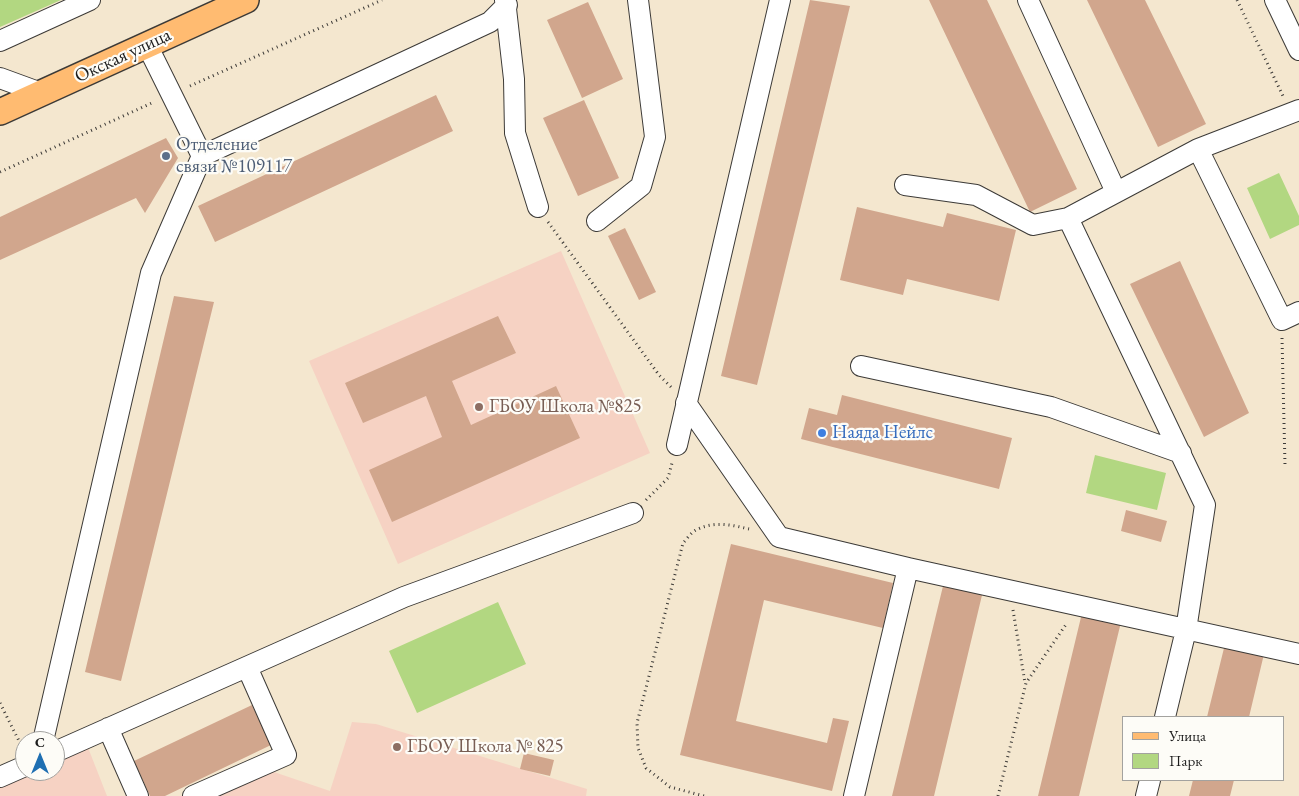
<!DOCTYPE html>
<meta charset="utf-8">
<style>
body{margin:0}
#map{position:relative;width:1299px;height:796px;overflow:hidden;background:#f4e7cf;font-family:"EB Garamond",serif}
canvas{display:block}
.legend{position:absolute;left:1122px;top:716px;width:162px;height:65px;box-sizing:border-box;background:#fdfcf7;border:1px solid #a3a29f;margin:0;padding:6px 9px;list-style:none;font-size:15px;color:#1c1c1c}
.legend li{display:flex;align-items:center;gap:10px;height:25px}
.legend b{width:25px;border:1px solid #a3a29f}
.north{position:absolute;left:15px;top:731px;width:50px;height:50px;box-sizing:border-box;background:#fdfcf7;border:1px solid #a3a29f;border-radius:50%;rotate:0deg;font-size:14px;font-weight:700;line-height:20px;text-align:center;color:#1c1c1c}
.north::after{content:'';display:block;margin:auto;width:18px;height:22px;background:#1f6fb2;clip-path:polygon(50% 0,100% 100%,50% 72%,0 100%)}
</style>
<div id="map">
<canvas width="1299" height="796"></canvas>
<ul class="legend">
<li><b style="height:6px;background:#ffbb71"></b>Улица</li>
<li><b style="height:14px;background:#b2d781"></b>Парк</li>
</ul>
<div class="north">С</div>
</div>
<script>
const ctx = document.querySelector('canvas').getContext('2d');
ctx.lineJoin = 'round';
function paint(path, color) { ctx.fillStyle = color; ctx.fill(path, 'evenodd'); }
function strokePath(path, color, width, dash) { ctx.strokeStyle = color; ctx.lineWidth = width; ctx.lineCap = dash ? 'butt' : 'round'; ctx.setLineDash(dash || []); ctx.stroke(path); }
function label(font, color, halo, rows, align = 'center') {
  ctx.font = font + ' "EB Garamond",serif'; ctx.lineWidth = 4.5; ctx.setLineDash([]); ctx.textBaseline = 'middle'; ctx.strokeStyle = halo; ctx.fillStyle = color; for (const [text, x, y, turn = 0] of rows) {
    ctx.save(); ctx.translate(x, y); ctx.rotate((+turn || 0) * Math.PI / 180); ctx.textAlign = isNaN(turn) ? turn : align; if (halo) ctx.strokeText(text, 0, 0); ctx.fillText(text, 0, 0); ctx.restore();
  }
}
const built = new Path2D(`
 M561,251L650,453L398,564L309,361Z
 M352,722L376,724L587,789L586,796H215L268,770L330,791Z
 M87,745L107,796H0V787L33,771H55V760Z`);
const green = new Path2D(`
 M0,0H61L0,27Z
 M1279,173L1299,216V225L1270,239L1247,188Z
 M1095,455L1166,473L1157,510L1086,493Z
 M498,602L526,664L417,713L389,651Z`);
const building = new Path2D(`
 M810,0L850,6L757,385L721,376Z
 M929,0H987L1077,189L1030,212Z
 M1087,0H1145L1206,124L1158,147Z
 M588,2L623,79L582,98L547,20Z
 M436,95L453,131L215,242L198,206Z
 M584,100L619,178L578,196L543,118Z
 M166,138L178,158L145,213L136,198L0,260V217Z
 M857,207L943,227L947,213L1016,230L999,301L907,279L903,295L840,280Z
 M625,228L656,292L639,300L608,236Z
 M1180,261L1249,413L1204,437L1130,284Z
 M174,296L214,302L121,681L85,672Z
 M498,316L516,353L452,381L471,425L556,386L580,438L392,522L369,470L442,437L426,396L363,423L345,383Z
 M842,395L1012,438L999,489L801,439L809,408L837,415Z
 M1126,510L1167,521L1161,542L1121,531Z
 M731,544L893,583L883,628L764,600L736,721L827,743L833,718L849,721L832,791L680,755Z
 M944,582L983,591L934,796H892Z
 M1082,613L1121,622L1079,796H1038Z
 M1225,644L1264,654L1249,717H1207Z
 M252,705L271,745L165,796H150L134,761Z
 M524,753L554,760L550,776L520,769Z
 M1193,780H1234L1230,796H1189Z`);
const path = new Path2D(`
 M1237,0L1283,96
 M190,86L382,0
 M0,172L154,102
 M548,222L659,375L671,387
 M1282,338L1285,465
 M646,500L668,478L672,463
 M1013,610L1025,683
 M0,703L22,747
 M704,796L670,787L646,768L638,748L637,723L683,543C687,539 692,531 698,529C715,521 732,525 749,529
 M998,796L1026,683L1067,623`);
const minor = new Path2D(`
 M505,0L514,79L515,133L538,207
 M1028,0L1116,192
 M1275,0L1299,50
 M0,41L90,0
 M0,78L41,93
 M1198,149L1299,110
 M202,156L490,22L507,5
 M905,185L976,195L1033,225L1068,218
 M597,221L641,186L655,137L638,0
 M861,366L1051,407L1181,453
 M686,403L779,537L908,568
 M677,445L780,0
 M1165,717L1186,630L1205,505L1068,218L1198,149L1282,320L1299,312
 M108,728L138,796
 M43,741L151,273L202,156L147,45
 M55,752L404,597L633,513
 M0,777L25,766
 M193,796L286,755L247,667
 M854,796L908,568L1299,654
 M1146,796L1150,780`);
const major = new Path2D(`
 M0,112L246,0`);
const markers = [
 [166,156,5,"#5c6f8a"],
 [479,407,5,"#8d6e63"],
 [822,433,5,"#3f7fe0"],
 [397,747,5,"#8d6e63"]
];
const streetNames = [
 ["Окская улица",123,56,-25]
];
const serviceNames = [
 ["Отделение",176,145],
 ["связи №109117",176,167]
];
const educationNames = [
 ["ГБОУ Школа №825",489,407],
 ["ГБОУ Школа № 825",407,747]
];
const shopNames = [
 ["Наяда Нейлс",832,433]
];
paint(built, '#f6d2c3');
paint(green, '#b2d781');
paint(building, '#d1a68d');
strokePath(minor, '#3c3a37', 22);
strokePath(major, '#3c3a37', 28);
strokePath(path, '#3c3a37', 3, [1, 4]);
strokePath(minor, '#fff', 20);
strokePath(major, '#ffbb71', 25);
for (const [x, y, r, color] of markers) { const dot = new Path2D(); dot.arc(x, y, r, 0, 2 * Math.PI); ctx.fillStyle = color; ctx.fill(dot); strokePath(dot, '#fdfcf7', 2); }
label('19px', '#1c1c1c', '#fdfcf7', streetNames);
label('19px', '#4e5e75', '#fdfcf7', serviceNames, 'left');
label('19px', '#785e54', '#fdfcf7', educationNames, 'left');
label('19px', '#366cbe', '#fdfcf7', shopNames, 'left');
</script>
